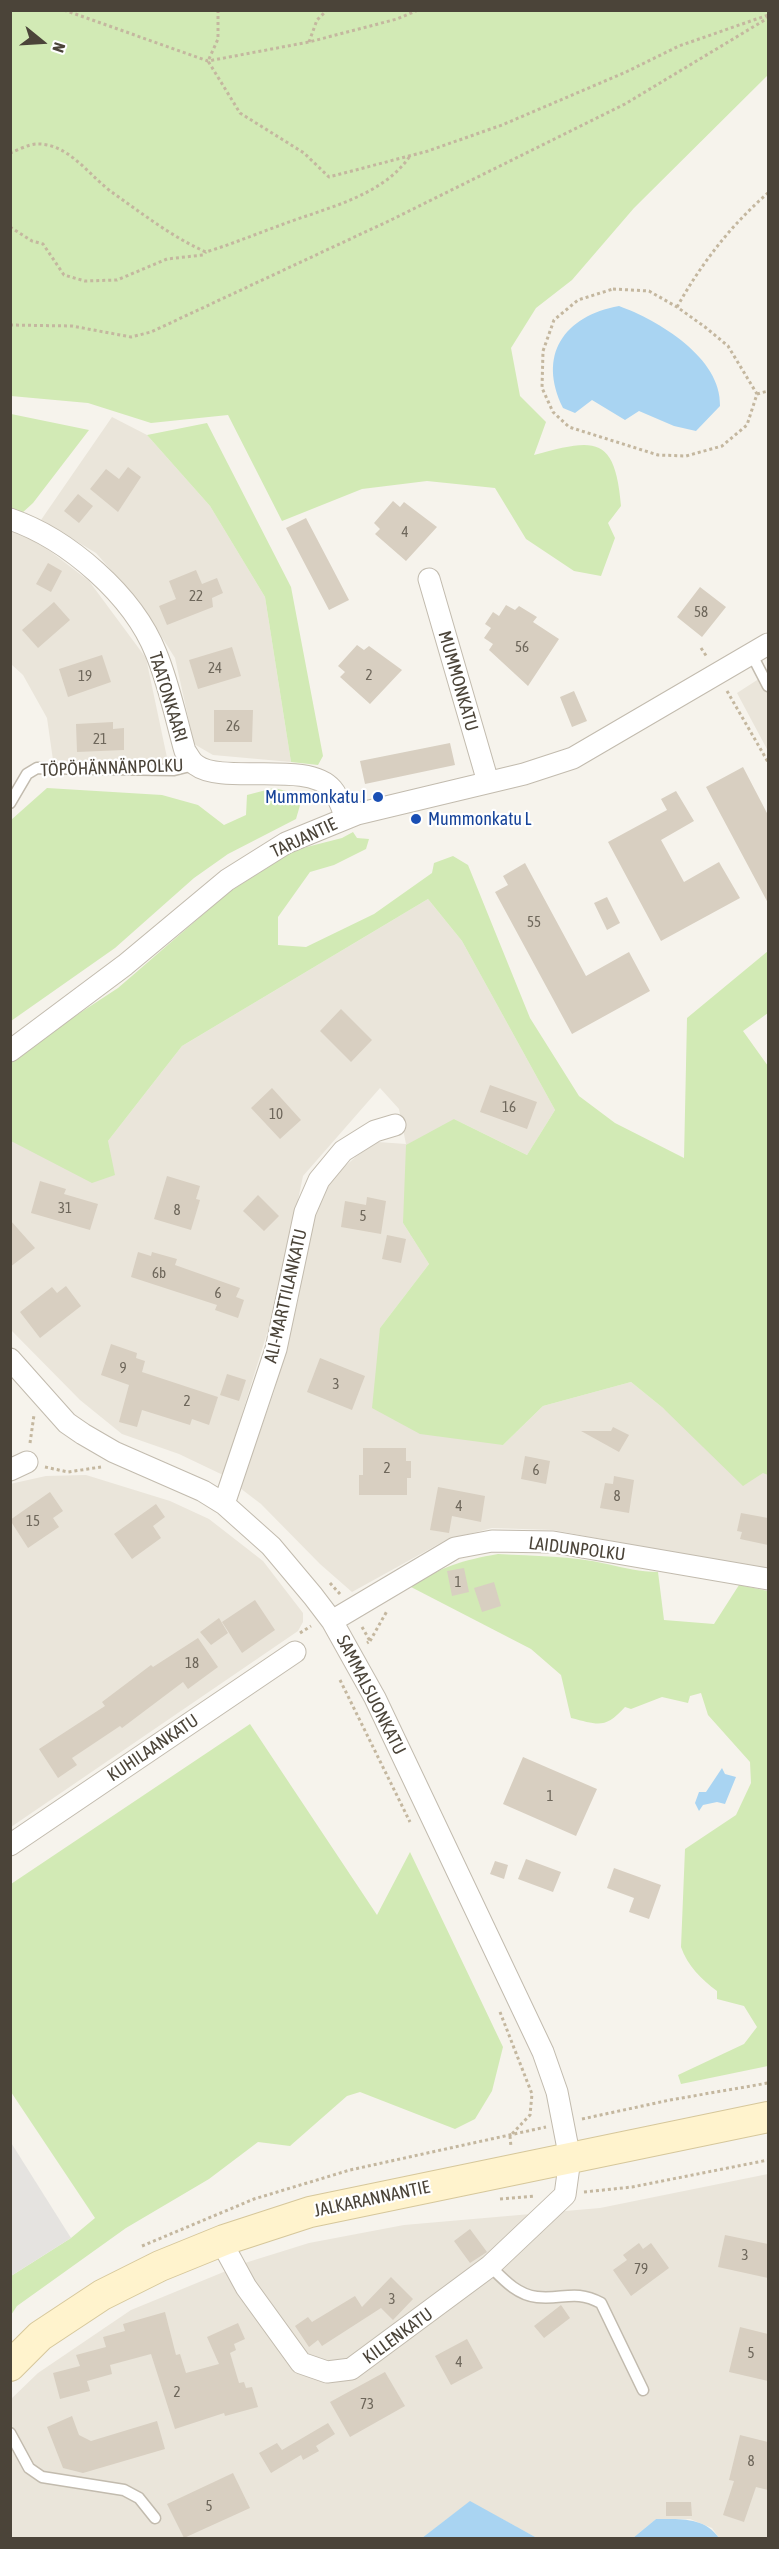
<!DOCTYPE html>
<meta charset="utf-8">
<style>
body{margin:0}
#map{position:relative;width:779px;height:2549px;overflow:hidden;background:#f6f3ec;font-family:"Asap Condensed",sans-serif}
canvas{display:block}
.frame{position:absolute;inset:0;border:12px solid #4b4439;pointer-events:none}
.north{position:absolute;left:12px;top:12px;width:60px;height:60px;-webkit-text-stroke:4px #fff;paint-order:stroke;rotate:108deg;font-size:16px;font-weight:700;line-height:24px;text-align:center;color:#4b4439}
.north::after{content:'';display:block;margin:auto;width:21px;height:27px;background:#4b4439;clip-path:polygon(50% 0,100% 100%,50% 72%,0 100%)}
</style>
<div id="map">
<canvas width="779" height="2549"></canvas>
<div class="frame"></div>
<div class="north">N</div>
</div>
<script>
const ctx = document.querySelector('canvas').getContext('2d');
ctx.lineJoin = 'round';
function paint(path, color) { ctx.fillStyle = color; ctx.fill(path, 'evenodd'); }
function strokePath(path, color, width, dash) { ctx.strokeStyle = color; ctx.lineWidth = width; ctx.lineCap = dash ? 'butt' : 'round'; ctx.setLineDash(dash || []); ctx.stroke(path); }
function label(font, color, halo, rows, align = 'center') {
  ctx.font = font + ' "Asap Condensed",sans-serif'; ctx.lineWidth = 4.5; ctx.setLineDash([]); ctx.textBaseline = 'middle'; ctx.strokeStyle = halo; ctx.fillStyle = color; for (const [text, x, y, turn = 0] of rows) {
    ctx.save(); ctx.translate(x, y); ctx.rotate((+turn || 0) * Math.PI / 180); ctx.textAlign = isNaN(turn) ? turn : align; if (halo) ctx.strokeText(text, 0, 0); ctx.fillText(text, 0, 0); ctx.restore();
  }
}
const residential = new Path2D(`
 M112,417L147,435L210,506L265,597L291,762L213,755L194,744L175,658L141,604L96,553L41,520Z
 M10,531L33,538L89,581L146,658L169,767L53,760L47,718L23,675L11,664Z
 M768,673V751L737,693Z
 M428,899L462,941L555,1110L527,1155L454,1119L403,1223L429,1264L380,1328L503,1445L543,1406L631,1382L663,1408L768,1475V1570L553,1530L492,1528L446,1540L352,1592L320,1564L261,1504L240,1488L274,1392L298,1300L316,1203L330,1179L358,1155L378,1142L406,1144L399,1109L380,1088L303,1176L278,1298L223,1475L179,1454L122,1434L80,1400L11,1330V1141H108L182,1046Z
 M86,1475L170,1501L209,1519L263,1561L303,1613V1622L298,1631L11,1827L10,1484L46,1476Z
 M768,2174V2538H719L712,2528L690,2519H656L633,2538H537L470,2502L422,2538H11V2399L38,2373L131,2310L248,2262L309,2243L404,2225L600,2208Z`);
const green = new Path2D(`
 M10,11H768V75L634,208L572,280L536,308L511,348L520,396L546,422L534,455C594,439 615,434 621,506L608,523L615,538L601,576L574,571L526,539L495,488L427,481L362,489L282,521L228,415L151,423L88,403L11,396Z
 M11,414L89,430L33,503L21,514L11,510Z
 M207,423L291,587L323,756L318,765L291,762L265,597L210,506L147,435Z
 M47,788L162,795L198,805L224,825L246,815L247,795L274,788L303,795L296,819L228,854L194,878L115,948L11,1021V820Z
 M353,832L357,838L369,839L366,849L334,865L310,872L278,917V945L306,947L374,914L432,873L434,863L453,856L468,865L530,1018L579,1096L615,1123L684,1158L687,1018L768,951V1013L743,1031L768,1066V1475L763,1473L743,1486L663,1408L631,1382L543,1406L503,1445L420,1434L372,1408L380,1328L429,1264L403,1223L406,1145L454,1119L527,1155L555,1110L462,941L428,899L182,1046L108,1141L115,1175L92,1183L11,1141V1058L118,988L229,892L295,850L342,838Z
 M498,1554C534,1556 572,1556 607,1564C625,1568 640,1572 658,1572L664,1620L714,1624L739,1585L768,1591V2066L681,2084L678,2075L744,2044L757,2027L744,2006L717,1999V1991C702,1980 687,1965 681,1947L685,1849L736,1815L751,1783L750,1762L708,1715L701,1693L690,1696L688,1703L662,1697L631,1709L625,1707C605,1729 599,1725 571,1718L561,1675L531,1649L411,1587C440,1567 463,1560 498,1554Z
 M250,1724L377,1915L410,1852L503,2047L492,2091L475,2119L455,2129L360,2092L347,2096L290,2146L258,2142L209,2179L126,2228L17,2306L11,2315V2276L71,2238L95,2218L11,2092V1884Z`);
const parking = new Path2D(`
 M10,2141L71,2238L11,2276H10Z`);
const water = new Path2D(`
 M619,306C658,320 722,358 720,406L696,431L674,426L639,411L625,420L592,400L575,413L563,408C537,355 564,316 619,306Z
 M722,1768L725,1774L736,1777L725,1804L717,1802L703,1805L699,1811L695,1803L699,1792H706Z
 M470,2501L537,2538H422Z
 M656,2519C680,2519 705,2517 719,2538H633Z`);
const building = new Path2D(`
 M128,467L141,477L118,512L90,489L106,469L119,479Z
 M78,494L93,506L79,523L64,511Z
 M393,501L400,507L404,502L437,527L406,561L375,534L380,529L374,523Z
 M306,518L349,600L329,610L286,528Z
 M48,563L62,571L51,592L36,584Z
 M196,570L202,584L217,578L223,593L212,598L213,607L167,625L159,606L176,599L169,581Z
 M700,587L726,607L702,637L677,617Z
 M54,602L70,620L38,648L22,630Z
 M506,605L515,610L519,606L537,617L533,622L559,639L528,686L489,650L493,644L484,638L491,628L485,624L493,612L499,616Z
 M357,645L364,650L369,646L402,670L370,704L340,677L345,672L338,666Z
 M232,647L241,676L198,689L189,660Z
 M102,655L111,682L68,697L59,669Z
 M574,691L587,721L572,727L560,697Z
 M214,710H253L252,742H214Z
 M113,722V729L124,728V750L77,752L76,724Z
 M450,743L455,765L365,784L360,761Z
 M743,767L768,815V903L706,787Z
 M676,791L694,821L661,840L684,882L719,862L740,898L661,941L608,842L667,810L661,799Z
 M525,863L586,976L629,952L650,991L572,1034L495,892L508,885L503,876Z
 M607,897L620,923L607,930L594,903Z
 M341,1009L372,1040L351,1062L320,1031Z
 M490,1085L537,1102L527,1129L480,1112Z
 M272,1088L301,1120L280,1139L251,1108Z
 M167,1176L200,1186L196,1199L200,1200L191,1230L154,1219Z
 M40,1181L66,1189L64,1194L98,1204L90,1230L31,1213Z
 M258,1195L279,1216L264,1231L243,1211Z
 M367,1197L386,1201L381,1234L341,1227L345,1201L366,1205Z
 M10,1220L35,1248L10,1267Z
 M387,1235L406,1239L401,1263L382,1259Z
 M138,1252L151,1256L152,1252L177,1259L175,1265L240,1288L236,1297L244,1300L238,1318L215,1310L217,1305L131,1277Z
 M66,1286L81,1306L40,1338L20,1312L52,1287L57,1293Z
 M111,1344L137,1353L136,1358L145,1361L142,1372L218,1397L209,1425L192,1419L190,1425L142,1410L137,1427L119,1422L129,1385L101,1375Z
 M320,1358L365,1376L352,1410L307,1392Z
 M227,1374L246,1380L239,1401L220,1395Z
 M613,1427L629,1435L619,1452L581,1431H611Z
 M363,1448H406V1461H411V1478H407V1495H359V1475H363Z
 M525,1456L550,1461L546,1484L521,1479Z
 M614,1476L634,1480L629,1513L600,1508L605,1483L613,1484Z
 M438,1487L485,1496L481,1522L452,1516L449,1533L430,1530Z
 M50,1492L63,1511L53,1518L59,1527L28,1548L10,1520Z
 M156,1504L165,1517L153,1526L161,1538L132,1559L114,1534Z
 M741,1513L768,1518V1545L740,1539L742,1532L737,1531Z
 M464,1568L469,1592L452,1596L447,1571Z
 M494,1582L501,1606L482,1612L474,1588Z
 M255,1600L275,1630L242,1653L222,1622Z
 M219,1618L228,1633L211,1645L200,1632Z
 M198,1638L218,1667L188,1689L183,1682L122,1728L120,1726L72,1758L77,1765L58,1778L39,1749L105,1706L102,1702L151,1665L153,1667Z
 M523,1757L597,1789L576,1836L503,1804Z
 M526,1859L561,1872L553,1892L518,1879Z
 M495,1861L508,1865L504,1879L490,1874Z
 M614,1868L661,1885L649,1919L629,1912L634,1898L607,1888Z
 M470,2229L487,2252L470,2263L454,2241Z
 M725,2235L768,2244V2278L718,2267Z
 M639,2243L643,2249L651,2243L669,2268L631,2296L613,2270L627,2260L623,2255Z
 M391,2277L413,2299L393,2320L381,2308L322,2346L318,2340L309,2347L295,2326L308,2317L312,2322L355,2296L362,2307Z
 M561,2305L570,2318L544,2338L534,2326Z
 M165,2312L176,2355L180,2354L186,2373L219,2364L207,2337L238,2323L245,2339L234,2344L236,2350L230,2353L239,2383L244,2382L246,2388L252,2387L258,2407L225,2416L224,2413L175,2429L151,2354L110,2365L112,2374L87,2381L90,2391L60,2399L53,2373L80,2366L76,2355L106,2347L103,2337L125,2331L123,2324Z
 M740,2327L768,2334V2381L729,2372Z
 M467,2339L483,2368L451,2385L435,2356Z
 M385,2372L405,2406L350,2437L330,2402Z
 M72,2416L79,2435L91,2441L157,2421L165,2449L83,2473L63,2468L47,2427Z
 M328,2423L335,2434L316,2446L319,2451L303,2460L301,2455L271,2473L259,2453L277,2443L282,2450Z
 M740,2435L768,2442V2490L756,2487L744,2522L723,2515L734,2481L729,2480Z
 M233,2473L250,2508L184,2538L167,2504Z
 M666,2502H691L692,2516H666Z`);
const path = new Path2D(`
 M64,10L208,61L309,42L397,19L418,10
 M218,10V39L208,61L240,113L304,153L329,177L428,151L502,125L626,72L679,46L768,15
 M309,42L317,20L327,10
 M10,153C18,150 29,144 37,144C69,143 90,177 113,193C143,214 172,237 206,252C232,244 256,234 281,225C325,208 382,197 410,156
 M10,227L32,241L43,244L64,275L85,281L117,280L167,259L203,255L206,252
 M613,289L649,291L677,307L705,327L728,346L757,394L747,425L722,446L686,456L658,455L569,427L553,412L542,388L543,351L554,320L578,300Z
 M677,307C701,264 731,225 768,193
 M10,325L72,326L131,337L151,332L393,219L625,104L768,18
 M757,394L768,391
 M701,648L707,657
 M727,691L768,762
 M30,1443L34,1415
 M45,1467L68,1472L101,1467
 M330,1583L340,1594
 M362,1627L370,1641L367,1643
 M300,1633L311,1626
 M370,1641L387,1611
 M340,1680L410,1822
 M500,2012L532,2094L530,2115L510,2136L511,2147
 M582,2119L670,2100L768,2083
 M584,2192L632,2187L768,2160
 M500,2199L535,2196
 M142,2246L254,2199L350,2170L546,2127`);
const lane = new Path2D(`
 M752,655L768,686
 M10,803L27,774L37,768L174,770L194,765
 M490,2266C503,2279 517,2295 537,2297C562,2300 575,2289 601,2303L643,2390
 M10,2433L29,2468L42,2477L124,2490L139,2498L155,2518`);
const street = new Path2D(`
 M10,519C68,539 133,595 156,653C169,684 176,719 185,751C188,755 191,762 196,765C222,785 308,760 332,789C339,797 342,808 346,818
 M429,579L488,782
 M10,1051L125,965L227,880L286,843L357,814L524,774L573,758L768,644
 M10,1359L67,1423L83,1434L114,1452L203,1491L224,1504L271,1546L313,1596L332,1621L375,1698L543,2052L557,2092L570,2159L565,2195L490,2266L351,2369L327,2372L301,2363L246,2287L228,2254L224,2240
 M10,1470L27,1462
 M224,1504L276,1349L305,1212L319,1180L343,1151L375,1131L395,1125
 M332,1621L455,1548L492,1541L553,1542L768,1579
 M10,1845L295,1652`);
const secondary = new Path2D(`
 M10,2366L40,2336L102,2295L160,2266L224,2240L310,2212L768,2117`);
const markers = [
 [378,797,6,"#1a4fb4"],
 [416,819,6,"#1a4fb4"]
];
const numberNames = [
 ["4",405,532],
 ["22",196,596],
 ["58",701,612],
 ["56",522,647],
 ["24",215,668],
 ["2",369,675],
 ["19",85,676],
 ["26",233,726],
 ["21",100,739],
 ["55",534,922],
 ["16",509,1107],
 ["10",276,1114],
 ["31",65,1208],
 ["8",177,1210],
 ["5",363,1216],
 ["6b",159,1273],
 ["6",218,1293],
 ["9",123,1368],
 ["3",336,1384],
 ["2",187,1401],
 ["2",387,1468],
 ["6",536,1470],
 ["8",617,1496],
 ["4",459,1506],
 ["15",33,1521],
 ["1",458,1582],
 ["18",192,1663],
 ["1",550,1796],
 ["3",745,2255],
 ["79",641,2269],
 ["3",392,2299],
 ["5",751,2353],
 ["4",459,2362],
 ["2",177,2392],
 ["73",367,2404],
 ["8",751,2461],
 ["5",209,2506]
];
const streetNames = [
 ["MUMMONKATU",458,681,74],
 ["TAATONKAARI",168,697,73],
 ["TÖPÖHÄNNÄNPOLKU",112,768,-2],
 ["TARJANTIE",304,838,-25],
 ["ALI-MARTTILANKATU",286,1296,-77],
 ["LAIDUNPOLKU",577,1549,7],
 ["SAMMALSUONKATU",371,1695,63],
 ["KUHILAANKATU",153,1748,-34],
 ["JALKARANNANTIE",372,2199,-12],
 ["KILLENKATU",398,2336,-36]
];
const transitNames = [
 ["Mummonkatu I",366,797],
 ["Mummonkatu L",428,819,"left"]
];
paint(residential, '#eae5da');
paint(green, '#d2eab5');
paint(parking, '#e5e3e0');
paint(water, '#a9d4f2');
paint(building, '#d8cfc1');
strokePath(lane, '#c2bbae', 13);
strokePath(street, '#c2bbae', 23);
strokePath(secondary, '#d6c79b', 32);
strokePath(path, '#c4b79f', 3, [3, 3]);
strokePath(lane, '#fff', 10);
strokePath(street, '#fff', 21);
strokePath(secondary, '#fff3cd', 30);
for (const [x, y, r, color] of markers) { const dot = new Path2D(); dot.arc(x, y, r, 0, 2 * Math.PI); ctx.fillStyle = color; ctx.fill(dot); strokePath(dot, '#fff', 2); }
label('15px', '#6e675b', null, numberNames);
label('18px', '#4b4439', '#fff', streetNames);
label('18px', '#164399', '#fff', transitNames, 'right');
</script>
